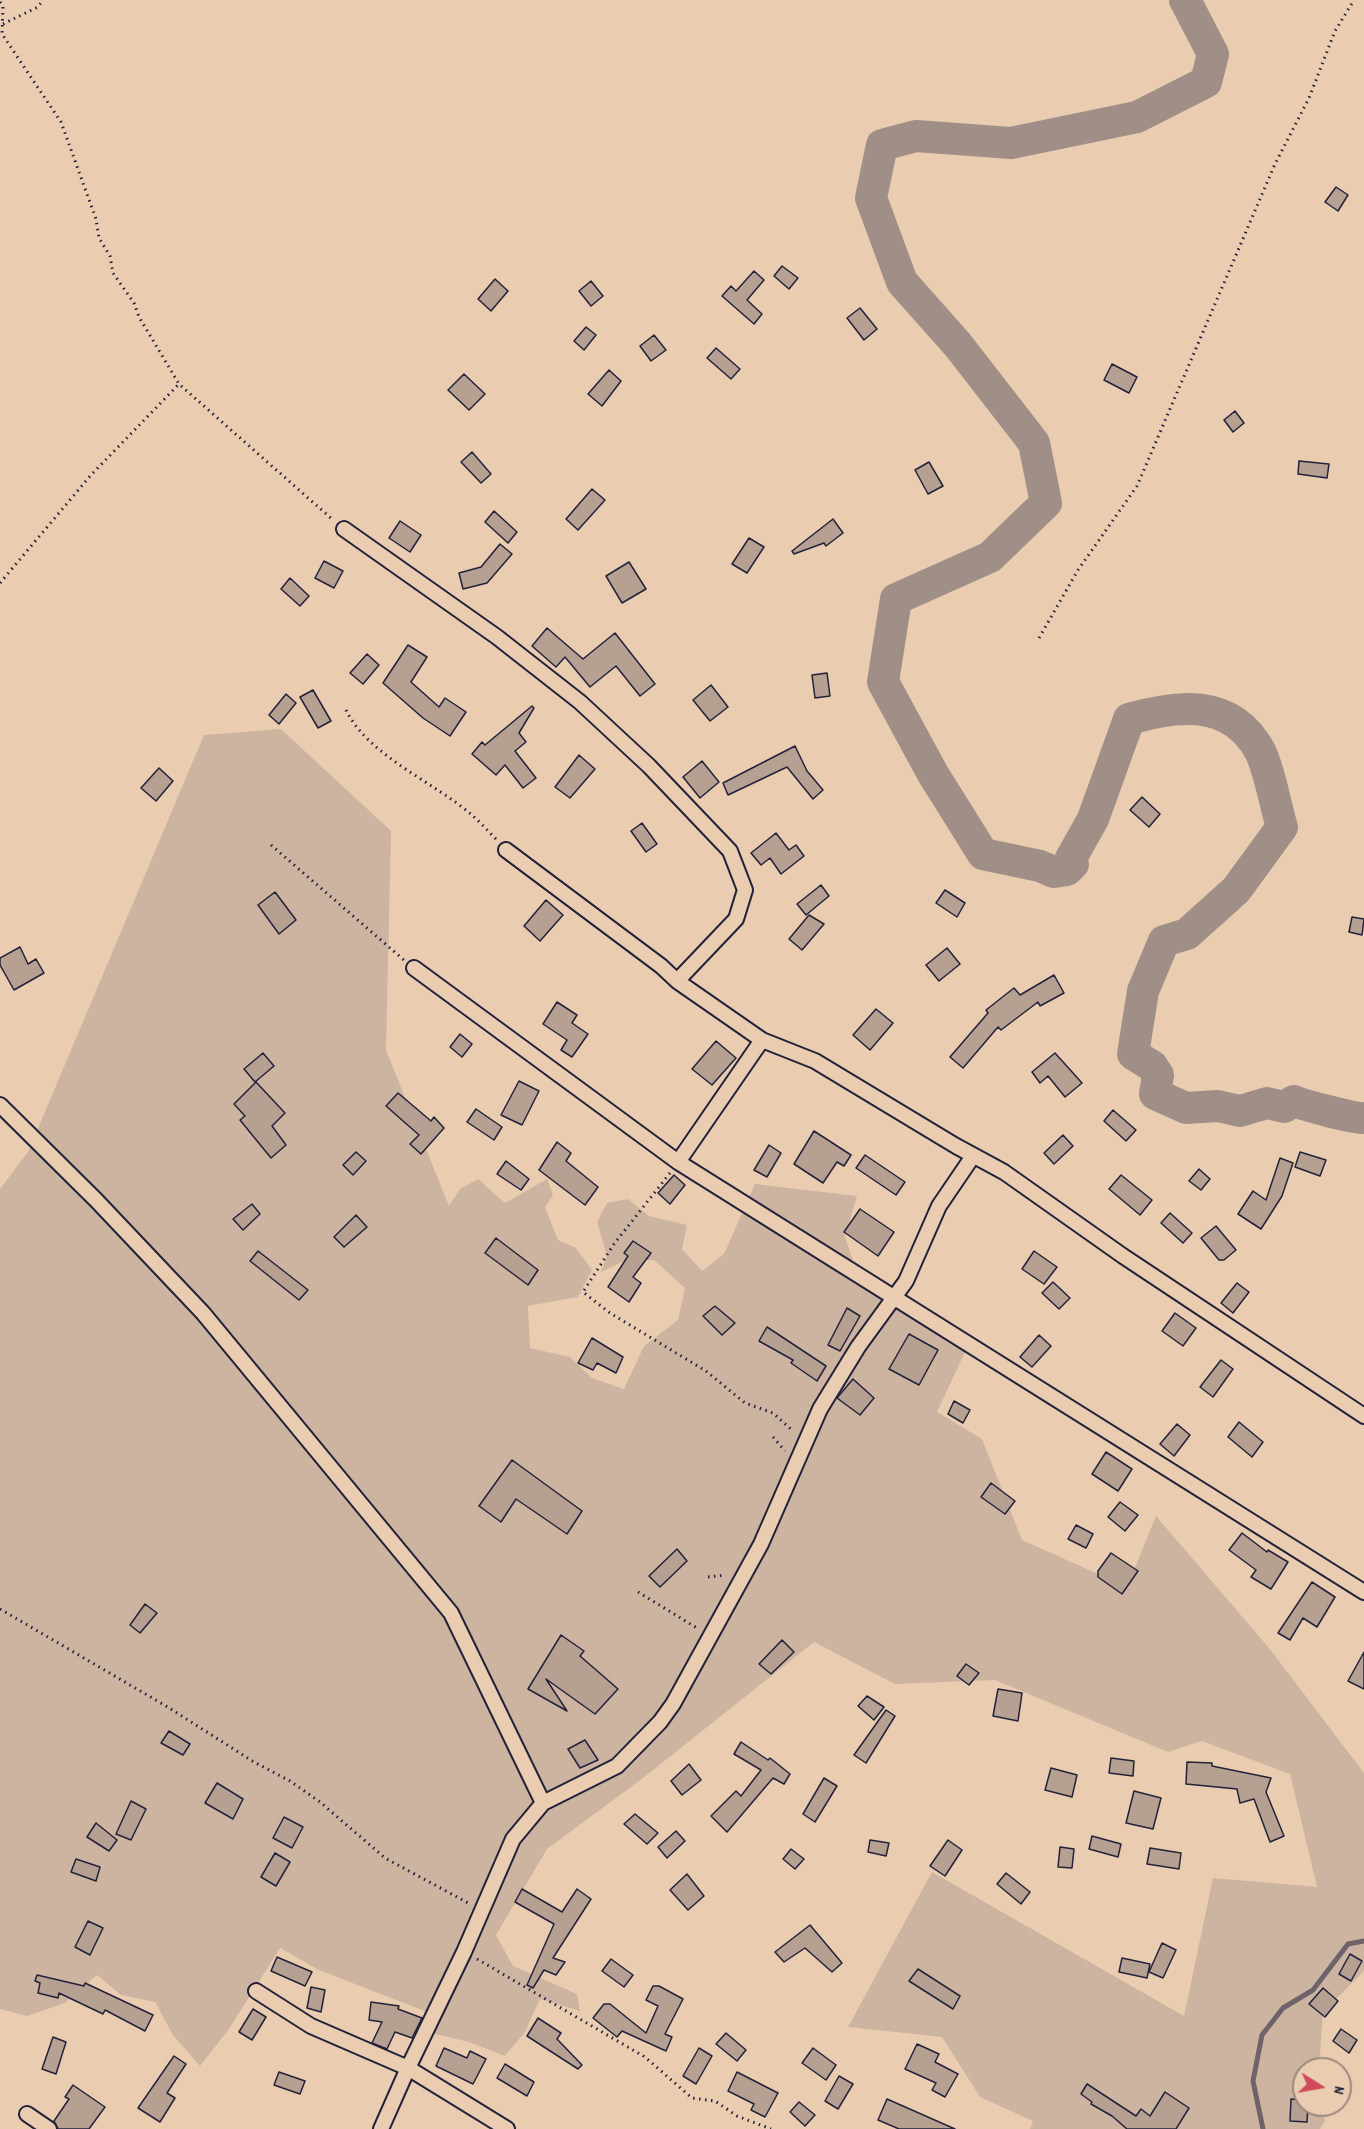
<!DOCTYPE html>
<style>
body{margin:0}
#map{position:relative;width:1364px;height:2129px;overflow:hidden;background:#eacdb1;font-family:Dekko,sans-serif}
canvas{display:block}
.north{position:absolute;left:1292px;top:2057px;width:60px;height:60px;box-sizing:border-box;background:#eacdb1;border:2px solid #9a8982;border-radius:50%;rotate:101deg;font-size:16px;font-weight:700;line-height:24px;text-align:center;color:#22223b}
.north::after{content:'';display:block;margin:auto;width:21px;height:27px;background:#d1495b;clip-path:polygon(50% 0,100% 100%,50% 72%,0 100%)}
</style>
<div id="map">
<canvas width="1364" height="2129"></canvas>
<div class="north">N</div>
</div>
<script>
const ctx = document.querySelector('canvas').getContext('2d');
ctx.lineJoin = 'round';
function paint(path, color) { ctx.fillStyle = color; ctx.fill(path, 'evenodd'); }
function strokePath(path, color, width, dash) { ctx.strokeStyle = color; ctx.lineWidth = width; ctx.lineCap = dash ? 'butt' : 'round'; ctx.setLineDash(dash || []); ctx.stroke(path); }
const green = new Path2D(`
 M281,729L391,831L386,1050L449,1206L460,1189L478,1179L505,1203L547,1179L553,1195L545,1207L558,1240L576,1248L592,1270L578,1297L528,1306L530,1348L570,1357L592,1378L624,1389L644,1346L678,1320L685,1288L654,1260H626L601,1272L607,1256L597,1222L607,1203L628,1199L649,1216L687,1225L682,1249L702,1271L724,1254L755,1184L857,1196L845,1237L860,1282L966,1350L937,1412L982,1439L1022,1540L1127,1587L1156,1516L1269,1648L1364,1773V1971L1323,2012L1319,2069H1304V2105H1321L1325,2121L1320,2129H1030L1033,2121L980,2097L942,2037L848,2027L932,1872L1184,2016L1213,1878L1317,1887L1290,1774L1202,1741L1168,1752L995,1680L895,1684L814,1642L643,1778L547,1849L496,1935L513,1966L577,1994L580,2011L540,1999L525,2032L505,2056L469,2042L435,2034L427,2012L319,1970L280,1948L229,2029L200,2066L173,2035L155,2002L121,1995L97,1975L65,2003L27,2016L0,2009V1189L28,1152L204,735Z`);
const stream = new Path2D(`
 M1263,2129L1253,2081L1262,2035L1283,2008L1313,1990L1348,1944L1364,1941`);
const river = new Path2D(`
 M1185,0L1213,54L1206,82L1137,117L1011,143L916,136L882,145L871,198L902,282L958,345L1034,443L1046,503L990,557L896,599L883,682L933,774L983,854L1040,866L1054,872L1067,870L1073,864L1070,860L1093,819L1129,719C1178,705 1231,698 1260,751C1270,771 1275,805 1282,827L1236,890L1187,934L1164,941L1143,991L1133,1054L1152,1066L1158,1075L1155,1094L1186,1108L1218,1106L1240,1111L1267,1103L1284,1107L1294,1101C1303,1105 1356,1119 1364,1118`);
const building = new Path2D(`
 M1336,187L1348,195L1338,211L1325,202Z
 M782,266L798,278L789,289L774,276Z
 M754,271L764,280L747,300L762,314L754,324L722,296L731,286L736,291Z
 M495,279L508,291L491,311L478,299Z
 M591,281L603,296L591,306L579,291Z
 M860,308L877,329L864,340L847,318Z
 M586,327L596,335L584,350L574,341Z
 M654,335L666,350L651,361L640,346Z
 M716,348L740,369L731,379L707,358Z
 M1112,364L1137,377L1129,393L1104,380Z
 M609,370L621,381L602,406L588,394Z
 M464,374L485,394L469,410L448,390Z
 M1235,411L1244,423L1233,432L1224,420Z
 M472,452L491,474L481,483L461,462Z
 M1299,461L1329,464L1327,478L1298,474Z
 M929,462L943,486L928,494L915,470Z
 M592,489L605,500L578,530L566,519Z
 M494,511L517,532L508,543L485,522Z
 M833,519L843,533L826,546L824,543L794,554L792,551Z
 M400,521L421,535L410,552L389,538Z
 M749,538L764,547L747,573L732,564Z
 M500,544L512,554L487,583L463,589L459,573L481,567Z
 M324,561L343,571L334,588L315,578Z
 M629,562L646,589L622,603L606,576Z
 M290,578L309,596L300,606L281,589Z
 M547,628L583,659L615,633L655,684L640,696L616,666L590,687L565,657L556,667L532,646Z
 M408,645L427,657L411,682L439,707L445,698L466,712L450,736L423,718L383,683Z
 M367,654L379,665L363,684L350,673Z
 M827,673L830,696L815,698L812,675Z
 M711,685L728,707L710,721L693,700Z
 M313,690L331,721L318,728L300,697Z
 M286,694L296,703L279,724L269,715Z
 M532,706L534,708L519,733L526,742L515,751L536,778L523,788L505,765L496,775L472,754L482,742L485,745Z
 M795,746L807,771L823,790L813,799L787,767L728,795L723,783Z
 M579,755L595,769L570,798L555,787Z
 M702,761L719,782L700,798L683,777Z
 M159,768L173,781L156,801L141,788Z
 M1142,797L1160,814L1149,827L1130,810Z
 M642,823L657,844L646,852L631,831Z
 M776,833L789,850L796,845L804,856L781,874L770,858L761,865L751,853Z
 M821,885L829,896L806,915L797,904Z
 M945,890L965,903L957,917L936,903Z
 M275,892L296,920L279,934L258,905Z
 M546,900L563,915L540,941L524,926Z
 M809,915L824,924L802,950L789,939Z
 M1352,917L1364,919L1362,935L1349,932Z
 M20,947L28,964L36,959L44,973L14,990L0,965V958Z
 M947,948L960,964L939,981L926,965Z
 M1054,975L1064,993L1040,1006L1038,1002L1001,1030L998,1027L963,1068L950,1057L988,1013L986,1010L1014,988L1020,995Z
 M557,1002L577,1015L572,1023L588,1034L572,1057L561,1050L567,1040L543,1024Z
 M876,1009L893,1023L870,1050L853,1035Z
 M460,1034L472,1044L462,1057L450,1047Z
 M716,1041L736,1058L712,1085L692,1069Z
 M263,1053L274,1066L255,1082L244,1069Z
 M1055,1053L1082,1083L1065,1097L1048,1076L1040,1083L1032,1072Z
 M519,1081L539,1091L522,1125L501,1115Z
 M256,1082L285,1113L272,1126L286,1145L271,1158L240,1120L245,1116L234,1104Z
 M398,1093L431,1121L434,1117L444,1128L421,1154L410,1144L419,1135L386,1106Z
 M476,1109L502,1127L494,1140L467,1122Z
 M1113,1110L1136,1130L1126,1141L1104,1121Z
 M814,1131L851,1155L844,1166L837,1162L823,1183L794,1164Z
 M1063,1135L1073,1146L1054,1164L1044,1153Z
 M557,1142L571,1153L566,1161L598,1187L585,1205L539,1170Z
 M769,1145L781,1153L767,1177L754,1170Z
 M356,1152L366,1161L353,1175L343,1165Z
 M1300,1152L1326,1160L1320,1176L1295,1167Z
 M865,1155L905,1182L896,1195L856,1168Z
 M1280,1158L1293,1163L1282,1196L1261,1229L1238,1214L1253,1191L1266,1200Z
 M506,1161L529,1179L521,1190L497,1174Z
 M1199,1169L1210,1179L1201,1190L1189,1181Z
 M674,1175L685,1185L670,1204L658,1193Z
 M1121,1175L1152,1200L1140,1215L1109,1189Z
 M252,1204L260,1214L243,1230L233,1219Z
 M860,1209L894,1232L878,1256L844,1232Z
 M1170,1213L1192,1233L1183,1243L1161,1223Z
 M356,1215L367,1227L344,1247L334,1237Z
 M1216,1226L1236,1250L1224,1260H1219L1201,1238Z
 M496,1238L538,1270L528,1285L485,1253Z
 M633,1241L651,1253L633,1277L641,1283L629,1302L608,1287L628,1256L624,1253Z
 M258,1251L308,1290L299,1300L250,1261Z
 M1034,1251L1057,1267L1044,1284L1022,1269Z
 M1053,1282L1070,1298L1059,1309L1042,1293Z
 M1237,1283L1249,1292L1233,1313L1221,1303Z
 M715,1306L735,1323L722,1335L703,1316Z
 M847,1308L860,1316L840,1351L828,1345Z
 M1175,1313L1196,1328L1183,1346L1162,1331Z
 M767,1327L826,1366L817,1381L791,1363L793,1360L759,1341Z
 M909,1334L938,1350L919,1385L889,1369Z
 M1039,1335L1051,1346L1032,1367L1020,1357Z
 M592,1338L623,1357L616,1373L597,1363L593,1370L578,1363Z
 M1221,1360L1233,1369L1213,1397L1200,1387Z
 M853,1379L874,1398L860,1415L837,1398Z
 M954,1401L970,1410L963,1423L948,1414Z
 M1239,1422L1263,1442L1252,1457L1228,1437Z
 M1177,1424L1190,1435L1174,1456L1160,1444Z
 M1106,1452L1132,1469L1118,1491L1092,1474Z
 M512,1460L582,1511L567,1534L516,1499L501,1522L479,1506Z
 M991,1483L1015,1501L1005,1514L981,1497Z
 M1120,1502L1138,1515L1125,1531L1108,1517Z
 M1076,1525L1093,1534L1086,1548L1068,1539Z
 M1242,1533L1267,1552L1268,1550L1288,1562L1271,1589L1251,1577L1256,1570L1229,1550Z
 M677,1549L687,1561L660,1587L649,1576Z
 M1111,1553L1138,1571L1122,1594L1098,1577V1571Z
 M1312,1582L1335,1597L1317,1627L1303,1618L1290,1640L1278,1633Z
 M145,1604L157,1613L140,1633L130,1625Z
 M561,1635L584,1651L580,1656L618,1689L595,1714L546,1679L567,1711L528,1689Z
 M782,1640L794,1652L771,1674L759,1664Z
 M1364,1652V1689L1348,1681Z
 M966,1664L979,1673L969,1685L957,1676Z
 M998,1689L1022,1693L1018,1721L993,1716Z
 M867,1696L884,1707L874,1720L858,1706Z
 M886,1710L895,1716L866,1763L854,1755Z
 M169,1731L190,1744L183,1755L161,1743Z
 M585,1740L598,1760L580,1768L568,1749Z
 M741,1742L768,1760L770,1758L790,1774L784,1784L773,1778L727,1832L711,1816L736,1791L741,1796L761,1770L734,1754Z
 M1111,1758L1134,1761L1133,1776L1109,1773Z
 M1187,1762L1212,1763V1766L1271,1778L1266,1792L1284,1836L1270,1842L1254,1799L1240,1803L1237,1789L1186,1784Z
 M689,1764L701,1780L682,1795L671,1781Z
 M1051,1768L1077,1775L1072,1797L1045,1790Z
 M824,1778L837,1786L815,1822L803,1814Z
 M217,1783L243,1799L233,1819L205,1803Z
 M1134,1791L1161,1798L1153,1829L1126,1823Z
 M131,1801L146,1809L131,1840L116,1834Z
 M635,1814L658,1833L647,1844L624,1824Z
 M284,1817L303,1827L292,1848L273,1838Z
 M96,1823L117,1840L109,1851L87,1837Z
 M676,1831L685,1841L667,1858L658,1847Z
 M1092,1836L1121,1844L1118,1857L1089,1849Z
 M870,1840L889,1843L886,1856L868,1852Z
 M948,1840L962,1850L945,1876L930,1866Z
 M1060,1847L1074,1849L1072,1868L1058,1867Z
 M1150,1848L1181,1853L1179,1869L1147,1864Z
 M791,1849L804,1859L795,1869L783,1859Z
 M275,1853L290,1862L276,1886L261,1877Z
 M76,1859L100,1867L96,1881L71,1872Z
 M1006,1873L1030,1892L1021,1904L997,1884Z
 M687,1874L704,1896L688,1910L670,1890Z
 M522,1889L562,1912L577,1889L591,1899L553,1958L565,1962L556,1975L544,1970L533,1988L527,1985L554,1924L515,1902Z
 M88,1921L103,1928L90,1955L75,1947Z
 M810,1925L842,1963L832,1972L805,1948L784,1962L775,1952Z
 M1162,1943L1176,1950L1163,1978L1149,1972Z
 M1350,1954L1362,1961L1351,1981L1339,1974Z
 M277,1957L312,1972L305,1986L271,1971Z
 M1122,1958L1150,1964L1147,1978L1119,1972Z
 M611,1959L633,1975L624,1987L602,1971Z
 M918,1969L960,1996L953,2009L909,1981Z
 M37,1975L84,1986L85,1983L153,2015L145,2031L105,2010L103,2014L59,1993L58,1998L38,1993L40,1983L35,1981Z
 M653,1986H659L683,1999L665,2034L672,2037L666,2051L622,2031L617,2037L593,2018L604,2004H610L646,2033L658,2006L646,2000Z
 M311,1987L325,1990L321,2012L307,2008Z
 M1323,1988L1338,2001L1325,2017L1309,2004Z
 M371,2002L399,2006L398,2009L422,2018L412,2038L395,2032L387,2049L372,2043L382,2022L369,2020Z
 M253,2009L266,2017L252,2040L239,2032Z
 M538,2018L561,2033L557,2039L582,2065L578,2069L527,2036Z
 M1341,2029L1357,2040L1349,2053L1333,2041Z
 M726,2033L746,2050L737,2061L716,2044Z
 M53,2037L66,2042L56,2074L42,2069Z
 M917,2044L939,2054L935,2062L958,2074L945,2097L932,2090L936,2083L905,2069Z
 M444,2048L467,2058L470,2051L486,2059L473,2084L436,2066Z
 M699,2048L712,2056L696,2084L683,2076Z
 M813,2048L836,2065L826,2080L802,2063Z
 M174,2056L186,2064L167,2093L175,2098L160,2122L138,2108Z
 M505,2064L534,2082L527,2096L497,2078Z
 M279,2072L305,2081L300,2094L274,2085Z
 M737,2072L778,2093L765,2117L751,2110L754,2104L728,2091Z
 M839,2076L853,2084L838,2109L825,2101Z
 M1087,2084L1136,2116L1141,2109L1150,2116L1165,2092L1189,2108L1176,2129H1127L1112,2116L1091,2104L1092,2102L1081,2094Z
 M73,2085L105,2107L89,2129H58L54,2121L69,2099L65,2097Z
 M887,2099L955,2129H899L878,2120Z
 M1291,2099L1304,2100V2105H1308L1307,2122L1290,2121Z
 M799,2102L815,2115L805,2126L790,2112Z`);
const path = new Path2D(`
 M0,2L3,6L2,34L61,122L96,219L99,238L110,256L113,273L134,303L139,317L179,384L333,520
 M3,24L38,7L43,0
 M0,583L91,475L179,384
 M1039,638L1078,570L1137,486L1275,164L1309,98L1335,31L1354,0
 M346,710C368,756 436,783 473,816C481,823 488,831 496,839
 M271,845L404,960
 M670,1173L614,1244L583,1292L610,1313L706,1371L745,1403L773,1413L793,1431
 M773,1437L785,1451
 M708,1577L726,1575
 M638,1592L697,1628
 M0,1609L166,1706L254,1762L290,1781L320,1802L385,1858L470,1904
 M477,1959L645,2057L692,2098L715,2101L737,2116L771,2129`);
const minor = new Path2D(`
 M344,529L497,637L580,702L649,766L730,851L745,890L736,919L677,981
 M506,850L661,966L677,981L762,1040L815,1061L956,1146L1004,1172L1123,1256L1364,1416
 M414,968L678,1162L1364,1592
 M0,1105L96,1200L203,1313L451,1613L543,1803
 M678,1162L762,1040
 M256,1991L311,2026L408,2068L381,2129
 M27,2114L49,2129
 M507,2129L408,2068L464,1952L513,1839L543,1803L617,1766L660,1722L673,1704L761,1544L820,1409L858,1347L906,1281L939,1206L973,1156`);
paint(green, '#cdb4a0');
strokePath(stream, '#6e6368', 5);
strokePath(river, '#a08f86', 32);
paint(building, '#b6a091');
strokePath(building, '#22223b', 1.5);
strokePath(minor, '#22223b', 18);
strokePath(path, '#22223b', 3, [1.5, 4.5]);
strokePath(minor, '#eacdb1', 14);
</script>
